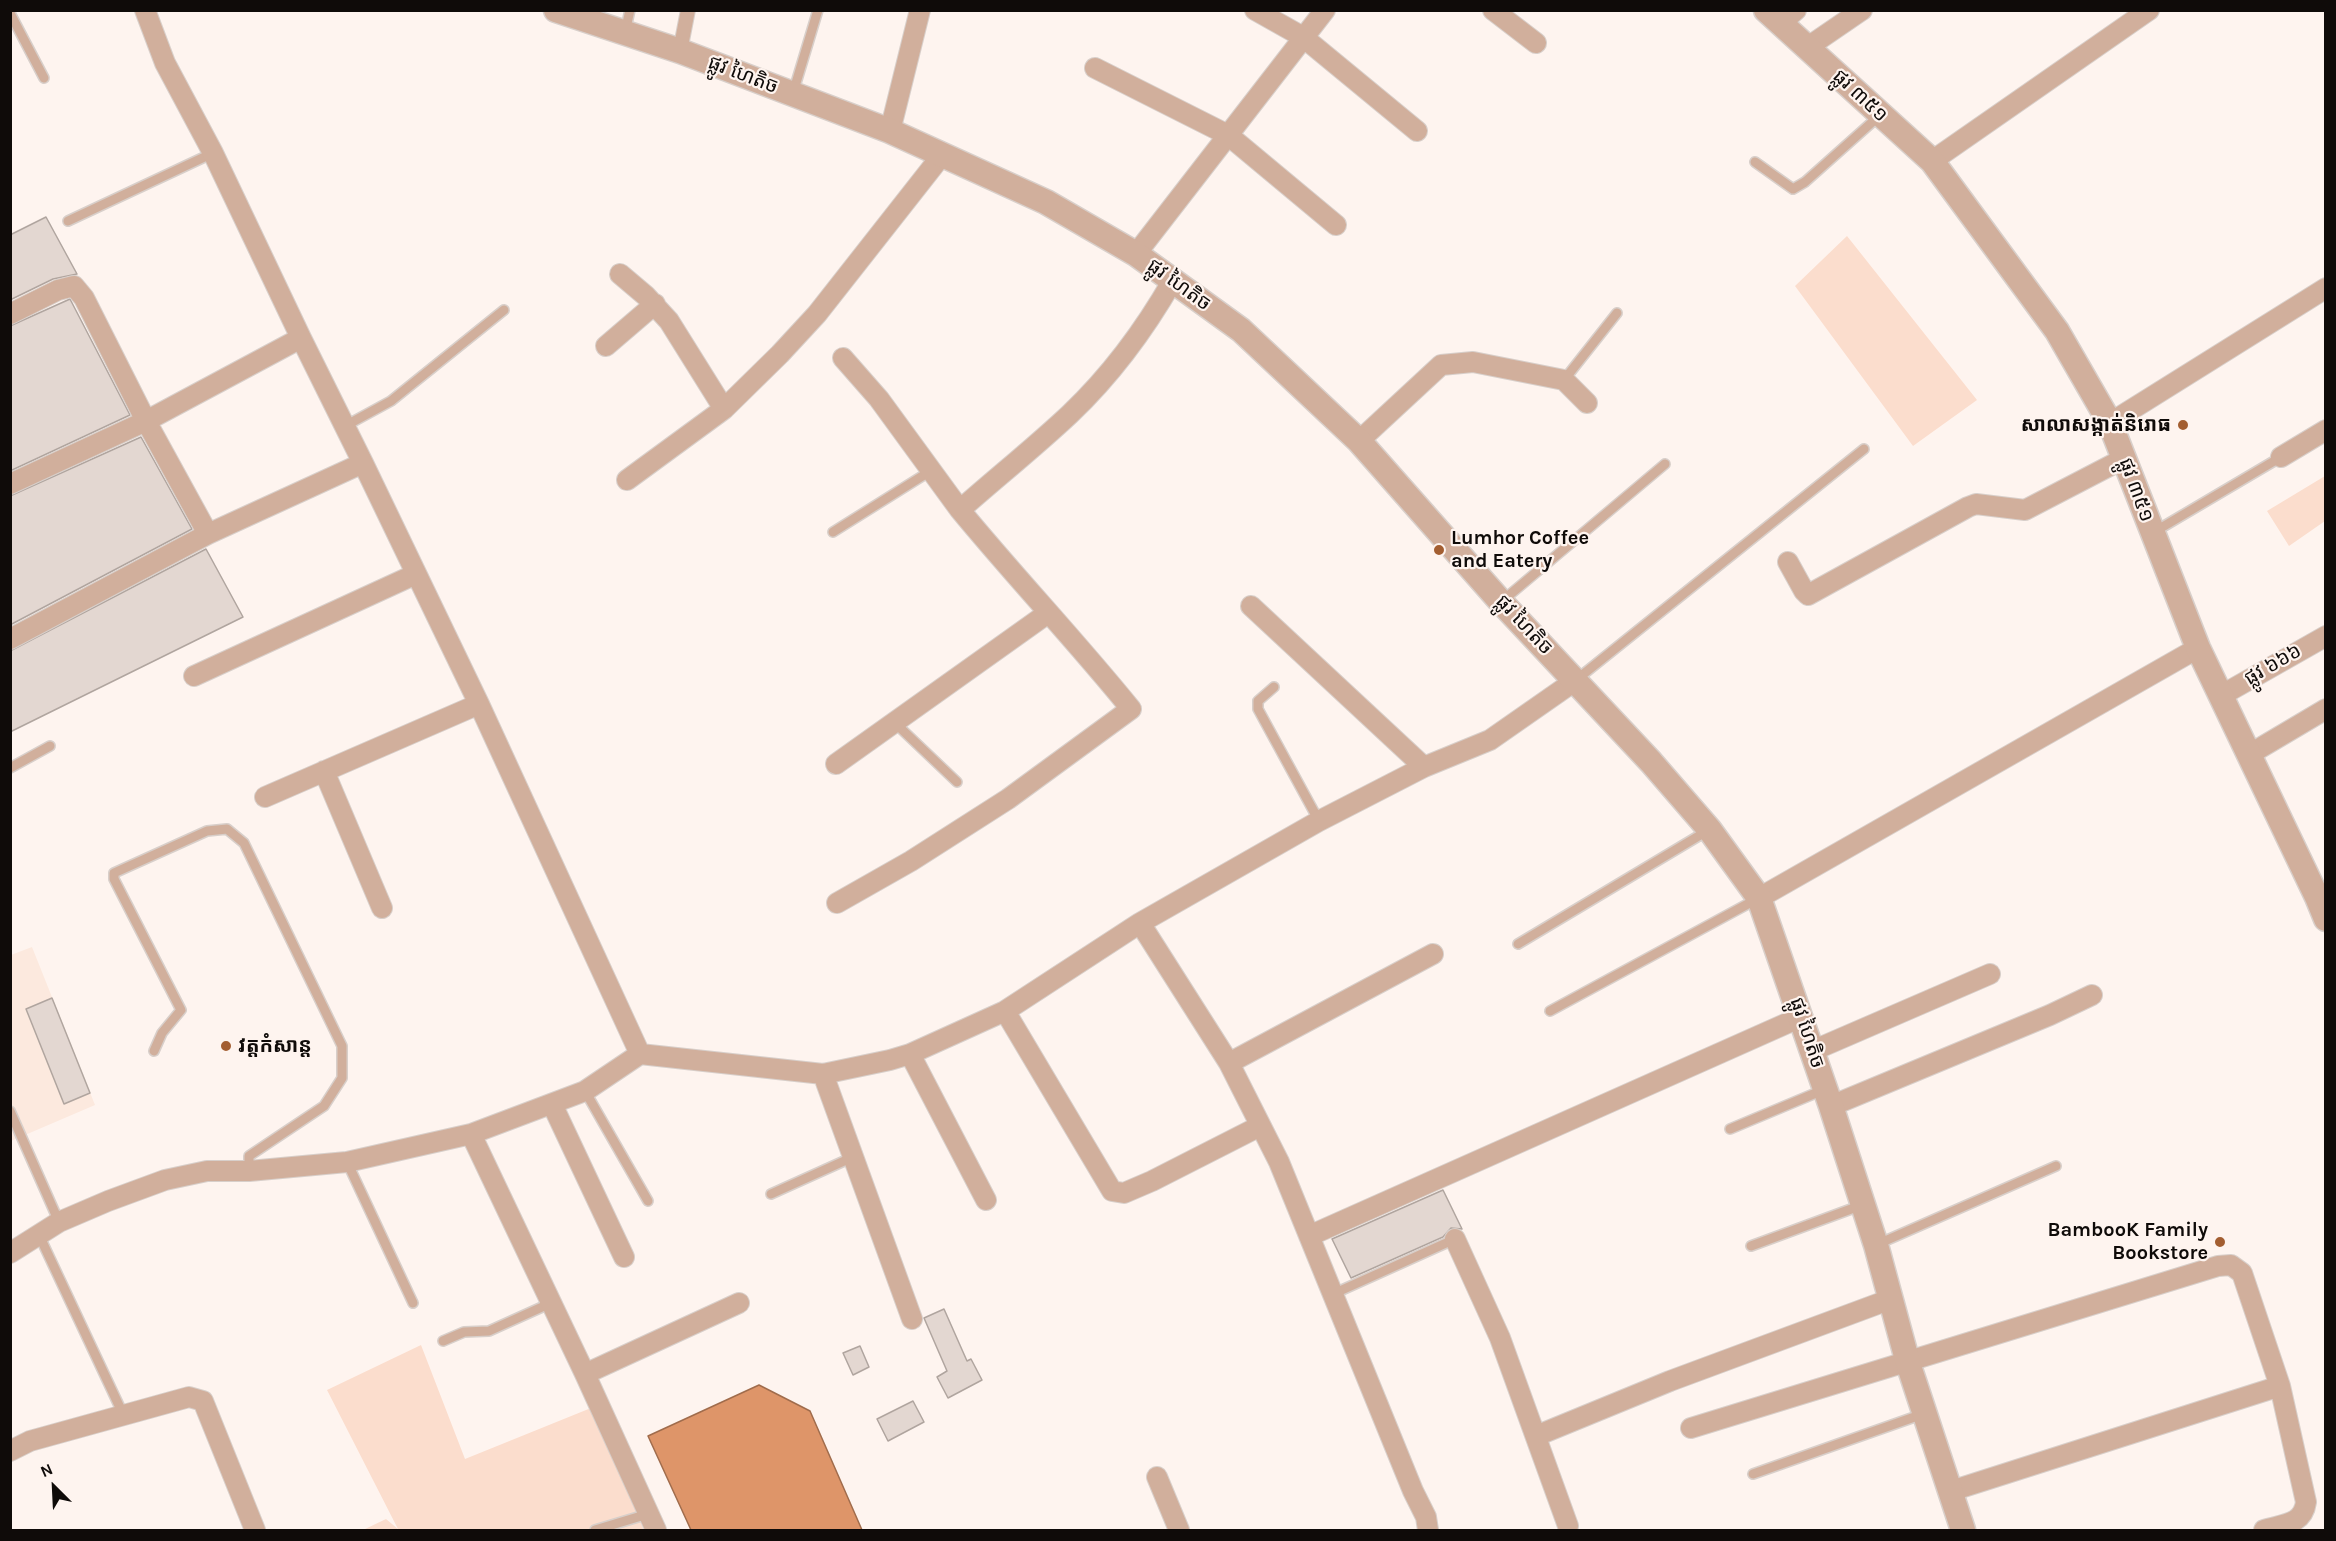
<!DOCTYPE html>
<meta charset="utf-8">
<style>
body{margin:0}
#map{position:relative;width:2336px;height:1541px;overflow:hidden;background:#fef4ef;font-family:Karla,sans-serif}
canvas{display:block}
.frame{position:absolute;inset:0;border:12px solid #0f0b09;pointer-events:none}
.north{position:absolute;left:24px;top:1457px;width:60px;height:60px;-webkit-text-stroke:4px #fef4ef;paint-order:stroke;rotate:336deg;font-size:16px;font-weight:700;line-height:24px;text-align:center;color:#0f0b09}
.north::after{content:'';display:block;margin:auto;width:21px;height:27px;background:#0f0b09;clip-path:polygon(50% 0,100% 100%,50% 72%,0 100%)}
</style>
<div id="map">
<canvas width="2336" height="1541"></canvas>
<div class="frame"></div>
<div class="north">N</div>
</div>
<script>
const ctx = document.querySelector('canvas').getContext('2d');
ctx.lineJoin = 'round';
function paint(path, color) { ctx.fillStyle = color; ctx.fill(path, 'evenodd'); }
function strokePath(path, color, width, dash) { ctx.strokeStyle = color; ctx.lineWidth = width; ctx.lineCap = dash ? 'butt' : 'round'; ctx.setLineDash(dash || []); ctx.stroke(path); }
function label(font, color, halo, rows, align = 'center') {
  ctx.font = font + ' Karla,"Noto Sans Khmer",sans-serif'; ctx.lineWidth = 4.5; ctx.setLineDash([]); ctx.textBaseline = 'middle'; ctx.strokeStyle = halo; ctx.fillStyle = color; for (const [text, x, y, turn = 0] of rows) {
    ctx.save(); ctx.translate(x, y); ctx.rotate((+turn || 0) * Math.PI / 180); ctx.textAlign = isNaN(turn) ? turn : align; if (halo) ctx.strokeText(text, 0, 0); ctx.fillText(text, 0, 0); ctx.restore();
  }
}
const built = new Path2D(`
 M32,947L95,1105L11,1141V955Z`);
const green = new Path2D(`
 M1847,236L1977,400L1913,446L1795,286Z
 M2325,476V521L2289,546L2267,511Z
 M421,1345L465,1459L591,1408L644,1530H363L386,1519L398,1529L327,1390Z`);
const water = new Path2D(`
 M759,1385L810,1411L862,1530H691L648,1436Z`);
const building = new Path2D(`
 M46,217L77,274L53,279L10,300V235Z
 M70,299L130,415L10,471V326Z
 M141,437L192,529L10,625V496Z
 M206,549L243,617L10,732V651Z
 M52,998L90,1093L64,1104L26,1009Z
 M1443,1190L1462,1229L1451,1228L1443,1237L1351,1278L1332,1239Z
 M944,1309L967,1361L971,1359L982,1380L948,1398L937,1377L947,1371L924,1318Z
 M860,1346L869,1367L853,1375L843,1353Z
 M913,1401L924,1422L888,1441L877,1419Z`);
const service = new Path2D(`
 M10,13L44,78
 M625,32L630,10
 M793,93L818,10
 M1755,162L1793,189L1805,182L1879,116
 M68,221L213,153
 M1564,380L1617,313
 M345,426L391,401L504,310
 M833,532L932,470
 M2154,532L2281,457
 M1501,602L1665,464
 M1576,680L1864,449
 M1274,687L1258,701V709L1319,821
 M895,723L957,782
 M10,768L50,746
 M1518,944L1707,831
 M1550,1011L1757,899
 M154,1051L162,1033L181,1010L114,879V873L207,831L227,829L244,843L342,1046V1078L324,1106L249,1156V1171
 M585,1091L648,1201
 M10,1111L59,1222
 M1730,1129L1823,1090
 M347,1162L413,1303
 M771,1194L853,1157
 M39,1235L123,1414
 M1878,1244L2056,1166
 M1751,1246L1862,1205
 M1333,1294L1455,1239
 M443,1341L464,1332L489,1331L551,1303
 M1753,1474L1923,1414
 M595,1530L648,1514`);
const pedestrian = new Path2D(`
 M680,51L688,10`);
const minor = new Path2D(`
 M145,10L165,63L213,153L301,338L363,463L479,704L640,1054
 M1255,10L1303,37L1417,131
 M1493,10L1536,43
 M1781,23L1796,10
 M1808,47L1862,10
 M1095,68L1228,135L1336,225
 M890,131L920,10
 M1932,161L2149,10
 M1136,254L1325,10
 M620,274L646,296L669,321L724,409
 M10,314L58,290L74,286L84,298L146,421L208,534
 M606,346L655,304
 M843,358L879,399L960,510C996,478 1035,447 1070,414C1111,375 1145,329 1173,280
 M2110,423L2326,288
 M1359,441L1441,365L1473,362L1564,380L1587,403
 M2281,457L2326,430
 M627,480L724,409L780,354L817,314L942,155
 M10,484L146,421L301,338
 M1788,562L1804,591L1808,595L1968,507L1976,504L2025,510L2125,458
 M1251,606L1424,767
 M10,639L208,534L363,463
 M194,676L416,574
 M2222,695L2326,636
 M2250,754L2326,709
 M836,764L1048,613
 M324,771L382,908
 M265,797L479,704
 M1759,898L2198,648
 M837,903L911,861L1008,799L1131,709C1076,641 1016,578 960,510
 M1140,923L1229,1063L1279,1162L1413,1491L1426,1517L1428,1530
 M1005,1011L1112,1191L1124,1193L1152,1181L1260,1126
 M1812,1051L1990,974
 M910,1054L986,1200
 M1229,1063L1433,954
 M823,1074L912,1319
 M552,1104L624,1257
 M1831,1106L2050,1015L2092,995
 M471,1134L585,1374L656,1530
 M1309,1236L1801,1017
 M1455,1239L1500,1338L1568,1526
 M10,1253L59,1222L108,1201L165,1180L207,1171H249L347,1162L471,1134L585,1091L640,1054L823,1074L890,1060L910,1054L1005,1011L1140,923L1319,821L1424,767L1490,740L1576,680
 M585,1374L739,1303
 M1691,1428L2218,1266L2231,1265L2242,1273L2280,1386L2306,1502C2303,1525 2283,1524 2264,1530
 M1536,1436L1670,1381L1891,1299
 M10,1451L30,1441L189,1397L203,1401L255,1530
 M1157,1477L1179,1530
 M1951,1491L2280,1386`);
const tertiary = new Path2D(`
 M556,10L680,51L890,131L1046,202L1136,254L1241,330L1359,441L1501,602L1651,762L1709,829L1759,898L1831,1106L1876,1245L1908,1363L1963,1530
 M1766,10L1932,161L2057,331L2110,423L2198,648L2317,897L2326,919`);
const markers = [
 [2183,425,6,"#a35e31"],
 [1439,550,6,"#a35e31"],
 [226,1046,6,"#a35e31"],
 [2220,1242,6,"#a35e31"]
];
const streetNames = [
 ["ផ្លូវ ហៃតិច",743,75,21],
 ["ផ្លូវ ៣៥១",1860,96,43],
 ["ផ្លូវ ហៃតិច",1179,285,36],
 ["ផ្លូវ ៣៥១",2136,490,70],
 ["ផ្លូវ ហៃតិច",1524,625,47],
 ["ផ្លូវ ៦៦៦",2273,665,-30],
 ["ផ្លូវ ហៃតិច",1807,1033,72]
];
const poiNames = [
 ["សាលាសង្កាត់និរោធ",2171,425],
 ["Lumhor Coffee",1451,538,"left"],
 ["and Eatery",1451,561,"left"],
 ["វត្តកំសាន្ត",238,1046,"left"],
 ["BambooK Family",2208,1230],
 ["Bookstore",2208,1253]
];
paint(built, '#fce9de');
paint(green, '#fbddcd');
paint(water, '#de9569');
strokePath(water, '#a06c4c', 1.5);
paint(building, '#e3d7d1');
strokePath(building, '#b0a59f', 1.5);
strokePath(service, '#d8cfca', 12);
strokePath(pedestrian, '#d8cfca', 16);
strokePath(minor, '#d8cfca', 22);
strokePath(tertiary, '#d8cfca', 27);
strokePath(service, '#d1af9c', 9);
strokePath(pedestrian, '#d1af9c', 14);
strokePath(minor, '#d1af9c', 20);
strokePath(tertiary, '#d1af9c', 24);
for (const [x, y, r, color] of markers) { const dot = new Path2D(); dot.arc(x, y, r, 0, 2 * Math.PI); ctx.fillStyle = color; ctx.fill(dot); strokePath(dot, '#fef4ef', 2); }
label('20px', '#0f0b09', '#fef4ef', streetNames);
label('bold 20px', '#0f0b09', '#fef4ef', poiNames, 'right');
</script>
